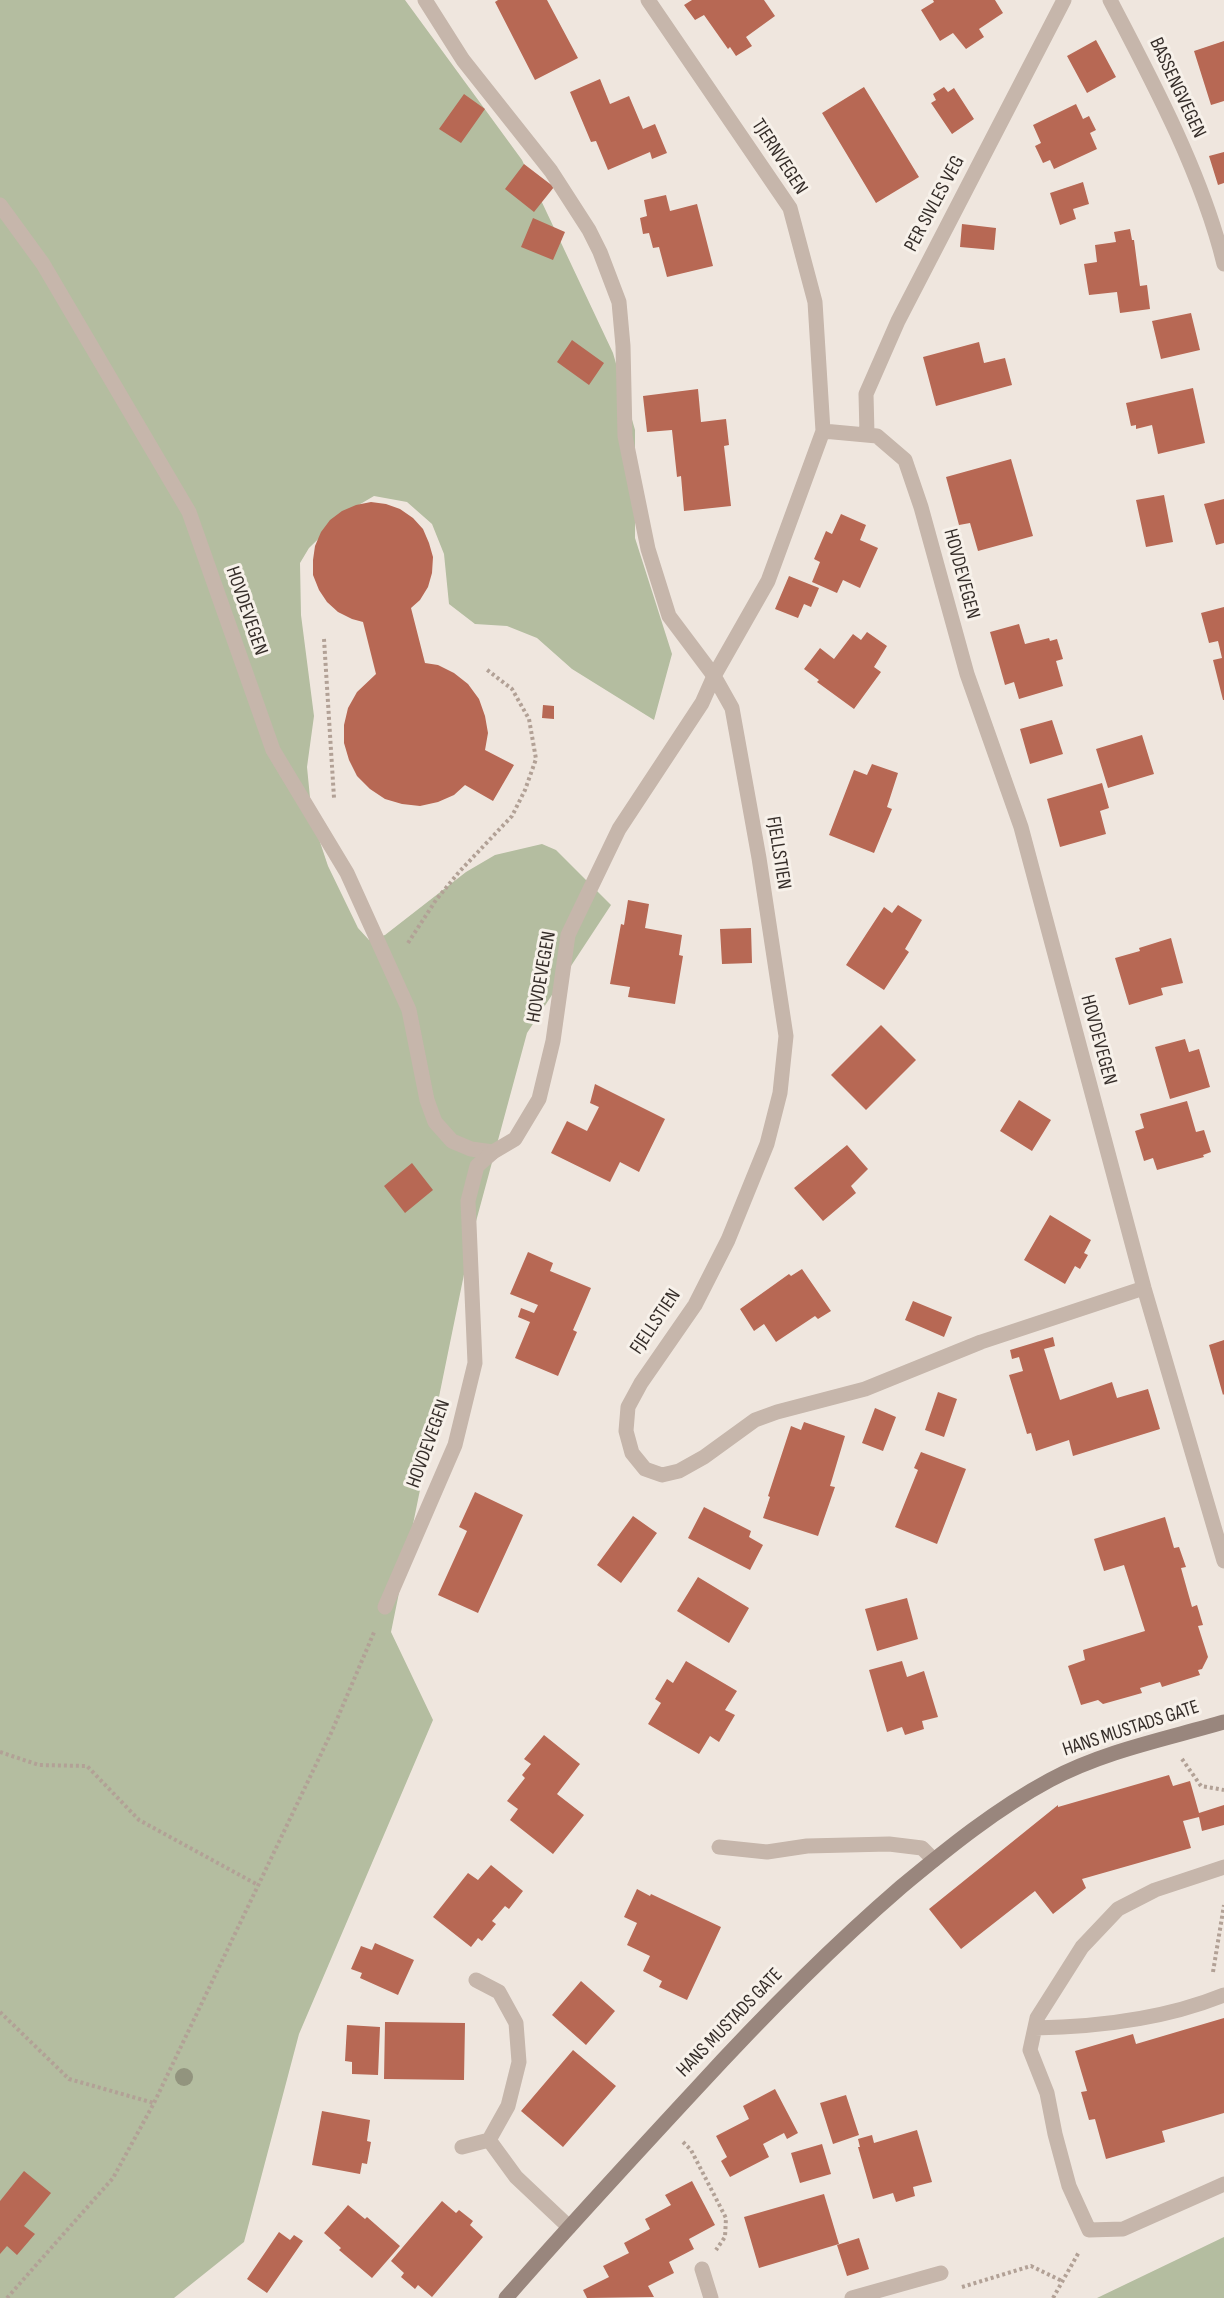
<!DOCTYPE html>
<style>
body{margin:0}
canvas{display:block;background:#efe6de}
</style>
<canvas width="1224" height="2298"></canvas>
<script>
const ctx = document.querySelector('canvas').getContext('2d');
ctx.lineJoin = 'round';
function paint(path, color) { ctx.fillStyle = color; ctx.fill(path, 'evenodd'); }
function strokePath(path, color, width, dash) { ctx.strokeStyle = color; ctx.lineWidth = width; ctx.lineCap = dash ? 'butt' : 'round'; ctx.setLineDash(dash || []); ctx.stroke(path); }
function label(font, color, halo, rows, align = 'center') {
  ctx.font = font + ' "Sofia Sans Condensed",sans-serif'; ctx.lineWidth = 6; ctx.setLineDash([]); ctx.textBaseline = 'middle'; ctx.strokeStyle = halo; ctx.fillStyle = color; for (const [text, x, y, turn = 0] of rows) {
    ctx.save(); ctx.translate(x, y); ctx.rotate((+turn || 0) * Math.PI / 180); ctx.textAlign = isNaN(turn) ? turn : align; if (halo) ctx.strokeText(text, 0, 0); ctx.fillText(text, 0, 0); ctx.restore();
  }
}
const green = new Path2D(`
 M0,0H405L522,160L613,353L635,430V538L672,654L654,720L572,669L537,638L507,626L475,624L449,604L444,554L432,524L407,502L374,496L345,513L309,548L300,563L301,615L314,716L307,767L312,818L328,866L358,928L369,940L385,935L466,872L495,855L542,844L556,850L611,905L527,1033L471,1240L391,1632L433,1720L299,2034L244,2242L174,2298H0Z
 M1224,2237V2298H1097Z`);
const building = new Path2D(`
 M498,0H547L578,58L535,80L495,2Z
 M692,0H764L775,16L746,37L752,46L736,56L730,47L728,49L704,15L695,20L684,5Z
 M933,0H995L1003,13L979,29L984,37L966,49L953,33L940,41L921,10L934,2Z
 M1096,40L1116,77L1087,93L1067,56Z
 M1224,41V101L1211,105L1194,51Z
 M600,79L610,104L629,96L643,129L655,124L667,153L652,159L650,152L608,170L596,141L591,142L570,92Z
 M864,87L919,177L876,203L822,113Z
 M944,87L948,92L954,88L974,119L952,134L931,103L936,100L933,94Z
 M464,94L485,109L461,143L439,129Z
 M1076,104L1083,119L1089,116L1096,130L1090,133L1097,149L1054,169L1050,160L1043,163L1035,146L1041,143L1033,125Z
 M1224,152V183L1218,185L1209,156Z
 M524,164L554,187L534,212L505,189Z
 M1083,182L1089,204L1073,209L1076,219L1060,225L1050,193Z
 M666,195L670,211L697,204L713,266L667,277L659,247L653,248L649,233L643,234L640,218L647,216L644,200Z
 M533,218L565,232L553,260L521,247Z
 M962,224L996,228L994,250L960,247Z
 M1130,229L1132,240H1134L1140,286L1147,285L1150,309L1120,313L1117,292L1089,295L1084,264L1097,262L1095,245L1116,242L1114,232Z
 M1191,313L1200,350L1161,359L1152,321Z
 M572,340L604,363L589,385L557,362Z
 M979,342L984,363L1005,358L1012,385L936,406L923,357Z
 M1193,388L1205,443L1158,454L1152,425L1136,429V425L1131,426L1126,403Z
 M698,389L701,422L726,419L729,445L724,446L731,506L684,511L681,476L677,477L672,430L647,432L643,396Z
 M1011,459L1033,536L978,551L970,523L959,525L946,477Z
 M1164,495L1173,542L1146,547L1136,500Z
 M1224,499V543L1216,545L1204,504Z
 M371,502L386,504L400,509L413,518L423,529L429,543L433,557L432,573L428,587L420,600L411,608L425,663L438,665L454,673L468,684L479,699L485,716L488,733L485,750L514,765L493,801L465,785L454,795L438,802L420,806L402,804L385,799L370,789L357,776L349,760L344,743V725L348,708L357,692L376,674L363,622L352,619L338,612L327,602L319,590L313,575V560L315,546L321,532L330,520L342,511L356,505Z
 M841,514L866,525L860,540L878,548L860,588L843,580L837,593L812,582L820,562L814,559L826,531L832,534Z
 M789,576L819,588L811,607L804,604L798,618L775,609Z
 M1224,607V700H1223L1213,660L1222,658L1218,641L1209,643L1201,613Z
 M1019,624L1025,644L1049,638L1050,641L1057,639L1063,659L1056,661L1063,686L1019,699L1014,682L1005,685L990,632Z
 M867,632L887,646L874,667L881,672L854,709L817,682L819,680L804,669L820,648L834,659L853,634L861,640Z
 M543,705L554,706V719L542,718Z
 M1052,720L1063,754L1030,764L1020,729Z
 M1142,735L1154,774L1108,788L1096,749Z
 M872,764L898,773L887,807L892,809L874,853L829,835L854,770L867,775Z
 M1102,783L1109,808L1100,811L1106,834L1060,847L1047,799Z
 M628,900L649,904L645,928L682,935L679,955L683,956L675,1004L628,997L630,987L610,984L621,924L624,925Z
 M898,905L922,920L905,949L909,952L884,990L846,965L884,907L892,913Z
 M751,928L752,963L722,964L720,929Z
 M1171,938L1183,983L1161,988L1163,995L1129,1005L1115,958L1140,951L1139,948Z
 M881,1025L916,1060L866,1110L831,1075Z
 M1185,1039L1189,1052L1199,1049L1210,1087L1170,1099L1155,1047Z
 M595,1084L665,1119L639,1172L620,1162L610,1182L551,1153L567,1121L587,1131L599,1107L590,1103Z
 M1019,1100L1051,1120L1032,1151L1000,1131Z
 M1187,1101L1196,1132L1204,1130L1211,1152L1203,1155L1204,1157L1157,1170L1153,1158L1144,1161L1135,1131L1144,1128L1140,1114Z
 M847,1145L868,1169L851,1186L856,1193L823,1221L794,1188Z
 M412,1163L433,1190L405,1213L384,1186Z
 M1050,1215L1091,1240L1084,1253L1088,1255L1080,1269L1075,1266L1065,1284L1024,1260Z
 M528,1252L553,1263L550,1271L591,1288L573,1330L577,1332L558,1376L515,1358L530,1322L518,1317L521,1308L534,1313L538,1305L510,1294Z
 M802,1269L831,1311L818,1319L815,1316L776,1342L764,1324L754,1331L740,1309L789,1274L791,1276Z
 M913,1301L952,1317L944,1337L905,1320Z
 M1053,1337L1055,1346L1044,1349L1060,1400L1112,1382L1117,1398L1148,1389L1160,1429L1073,1456L1069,1440L1036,1451L1031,1433L1027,1434L1009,1375L1023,1371L1019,1357L1012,1359L1010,1350Z
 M1224,1340V1394L1223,1395L1209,1345Z
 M938,1392L957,1399L944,1437L925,1430Z
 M875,1408L896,1417L883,1451L862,1443Z
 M804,1422L845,1436L830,1486L835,1487L818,1536L763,1518L770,1497L768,1496L791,1426L801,1430Z
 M921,1452L966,1469L937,1544L895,1527L918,1470L914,1468Z
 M475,1492L523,1515L478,1613L438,1595L467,1531L459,1527Z
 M704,1507L751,1531L749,1537L763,1545L750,1570L688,1538Z
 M633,1516L657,1533L621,1583L597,1565Z
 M1165,1517L1174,1548L1179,1547L1186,1567L1181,1568L1192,1607L1197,1605L1203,1625L1198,1626L1208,1657L1202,1669L1198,1670L1200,1675L1162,1687L1160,1682L1140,1688L1142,1693L1103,1704L1098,1700L1081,1705L1068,1666L1085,1660L1083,1650L1145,1631L1124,1565L1104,1571L1094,1539Z
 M698,1577L749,1608L729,1643L677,1611Z
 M907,1598L918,1639L877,1651L865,1609Z
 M686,1661L737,1691L725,1710L735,1715L719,1742L710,1736L699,1754L648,1724L661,1703L655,1699L667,1679L673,1683Z
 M902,1661L907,1677L924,1671L938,1717L922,1721L924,1729L905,1735L902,1727L887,1732L869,1670Z
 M544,1735L580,1764L557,1794L584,1815L553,1854L510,1820L518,1809L507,1801L525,1778L522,1775L531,1764L524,1759Z
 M1169,1775L1173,1786L1190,1781L1199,1813L1224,1805V1825L1202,1831L1199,1817L1183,1821L1191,1848L1082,1879L1086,1888L1053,1914L1035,1891L961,1949L929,1909L1058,1805V1807Z
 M491,1865L523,1891L509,1909L505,1906L492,1921L496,1924L482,1941L478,1938L471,1947L433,1917L468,1873L478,1880Z
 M637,1889L650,1896L651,1894L721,1927L687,2000L659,1987L662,1981L643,1971L650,1956L627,1945L637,1923L624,1917Z
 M375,1943L414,1960L398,1995L360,1978L362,1973L351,1969L361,1946L372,1950Z
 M581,1981L615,2011L586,2045L552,2015Z
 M1224,2018V2113L1162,2131L1165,2142L1106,2159L1095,2119L1089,2120L1081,2092L1087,2091L1075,2051L1133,2034L1136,2044Z
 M385,2022L465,2023L464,2080L384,2079Z
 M347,2025L380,2027L378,2075L352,2074V2062L345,2061Z
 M573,2050L616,2086L563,2147L521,2111Z
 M775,2089L798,2133L787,2139L784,2133L763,2144L769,2157L730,2177L721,2161L727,2157L716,2136L749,2119L743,2106Z
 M846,2095L859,2135L833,2144L820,2103Z
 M322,2111L370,2120L367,2141L371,2142L367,2164L362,2163L360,2174L312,2165Z
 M917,2130L932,2182L913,2187L915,2196L896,2202L893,2193L873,2199L858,2147H860L858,2139L872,2135L874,2143Z
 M822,2144L831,2174L800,2183L791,2153Z
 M24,2171L51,2193L24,2226L35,2234L17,2255L7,2246L0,2254V2201Z
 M692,2181L715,2225L689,2239L694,2249L669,2262L674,2273L648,2286L654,2297L587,2298L583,2290L609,2277L603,2266L629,2253L624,2243L650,2229L645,2219L671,2205L665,2195Z
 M824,2194L839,2244L759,2268L744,2217Z
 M442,2201L456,2213L459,2210L473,2221L470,2225L483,2237L432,2297L418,2285L415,2289L401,2277L404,2273L391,2261Z
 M348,2205L365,2219L367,2217L400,2246L372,2278L339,2250L341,2248L324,2233Z
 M279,2232L290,2240L294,2235L303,2241L267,2293L247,2279Z
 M859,2238L869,2269L847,2276L837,2245Z`);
const path = new Path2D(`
 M324,639L334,798
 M408,943L436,900L459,872L512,816L525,790L536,759L529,719L512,689L486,669
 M0,1752L39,1765L87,1766L139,1820L258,1885
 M1182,1759L1201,1786L1224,1790
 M1213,1972L1224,1905
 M0,2012L69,2079L154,2103
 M683,2142L691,2150L726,2218L725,2237L716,2250
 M962,2287L1031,2266L1062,2281
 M7,2298L113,2178L154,2103L332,1731L375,1630
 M1053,2298L1079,2252`);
const lane = new Path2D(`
 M425,0L463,60L551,171L589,230L600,252L619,302L623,346L625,436L648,549L669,616L714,676
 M0,205L43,264L189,512L273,750L347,873L409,1010L427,1100L435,1122L452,1141L471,1149L493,1152
 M719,1847L767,1852L807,1846L889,1844L922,1848L934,1860
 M1224,1867L1155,1890L1118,1909L1082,1947L1037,2018L1030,2050L1047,2093L1055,2134L1069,2186L1089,2230L1123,2229L1224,2184
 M476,1980L499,1992L516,2023L519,2062L508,2106L489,2140
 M1035,2028C1098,2027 1165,2019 1224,1995
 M462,2147L489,2140L516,2177L569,2227
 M702,2269L711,2298`);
const street = new Path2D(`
 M1110,0C1153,82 1202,174 1224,264
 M823,431L877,436L905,460L921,507L967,674L1021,827L1144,1288L1224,1561
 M867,434L866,394L898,321L1064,0
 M714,676L732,708L759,858L786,1036L780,1093L767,1144L728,1240L695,1305L641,1383L628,1407L626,1431L632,1453L645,1469L662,1475L679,1471L704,1457L755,1420L777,1412L865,1389L981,1342L1144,1288
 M385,1607L455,1445L475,1363L468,1201L477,1166L493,1152L515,1139L539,1099L553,1041L568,935L619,829L702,703L714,676L768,581L823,431L815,302L790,208L648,0
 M852,2298L941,2273`);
const secondary = new Path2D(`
 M506,2298C568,2227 632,2158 696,2089C762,2017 828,1950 901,1887C948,1848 996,1809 1050,1780C1104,1751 1166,1739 1224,1722`);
const trees = [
 [184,2077]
];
const streetNames = [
 ["BASSENGVEGEN",1177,88,65],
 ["TJERNVEGEN",779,157,57],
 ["PER SIVLES VEG",935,204,-62],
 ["HOVDEVEGEN",961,574,75],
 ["HOVDEVEGEN",246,611,71],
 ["FJELLSTIEN",778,853,81],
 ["HOVDEVEGEN",542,977,-80],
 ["HOVDEVEGEN",1098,1040,75],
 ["FJELLSTIEN",656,1322,-56],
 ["HOVDEVEGEN",429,1444,-70],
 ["HANS MUSTADS GATE",1131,1729,-18],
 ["HANS MUSTADS GATE",730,2023,-46]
];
paint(green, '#b4bda0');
paint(building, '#b76854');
strokePath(path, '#b2a196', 4, [3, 3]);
strokePath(lane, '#c6b6ab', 15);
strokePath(street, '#c6b6ab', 15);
strokePath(secondary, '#99867d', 15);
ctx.fillStyle = '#92947e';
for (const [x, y] of trees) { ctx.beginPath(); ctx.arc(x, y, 9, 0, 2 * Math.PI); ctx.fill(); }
label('20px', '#352d29', '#f7f1ea', streetNames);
</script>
